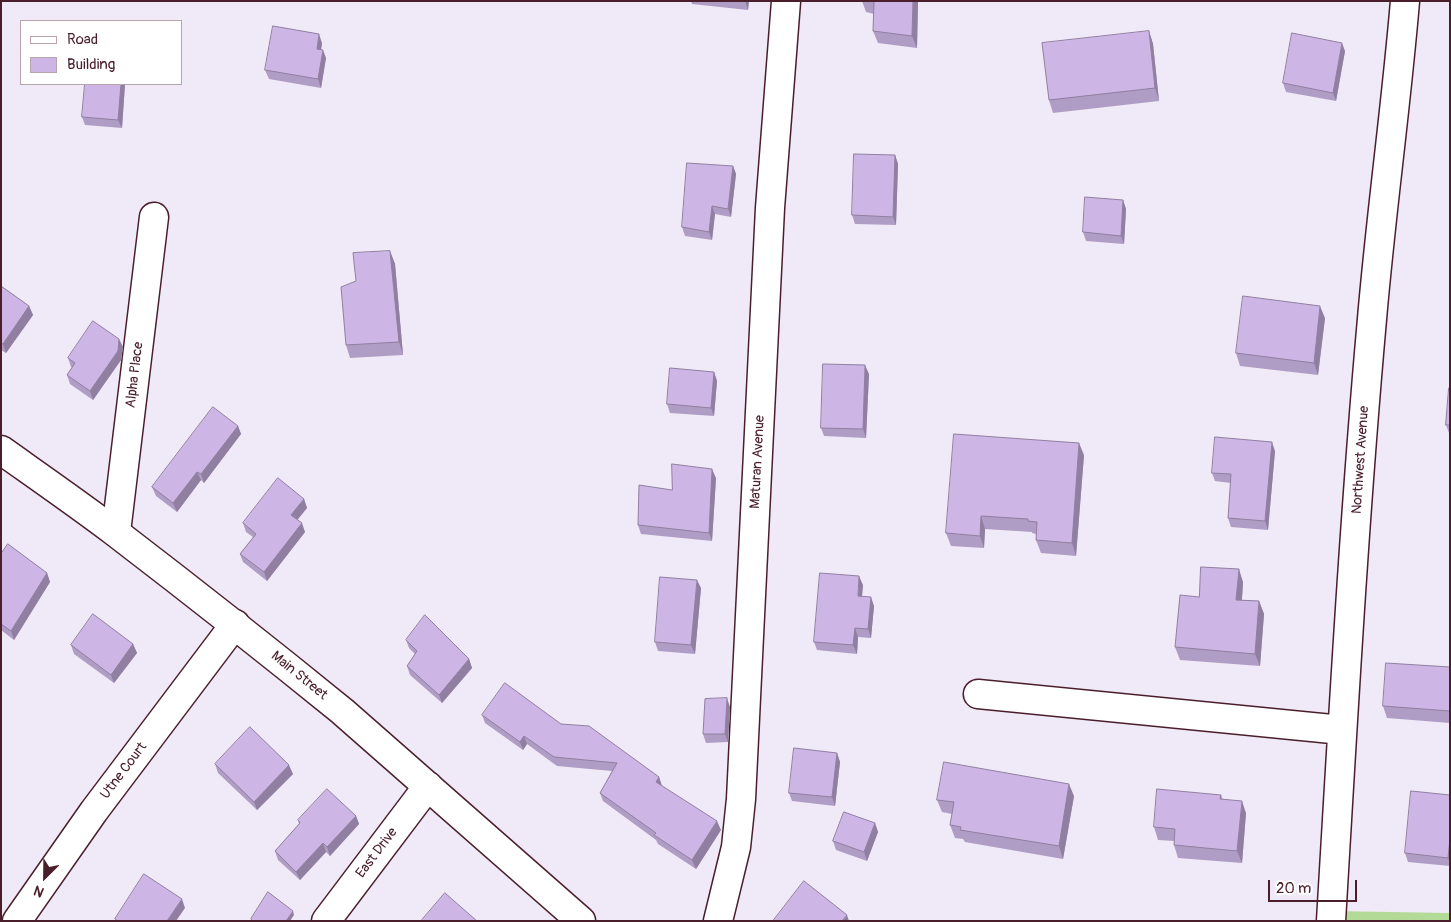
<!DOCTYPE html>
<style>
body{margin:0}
#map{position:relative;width:1451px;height:922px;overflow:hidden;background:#f0e9f7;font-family:Pangolin,sans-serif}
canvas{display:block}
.frame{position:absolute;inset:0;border:2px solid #4a1f2b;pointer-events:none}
.legend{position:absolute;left:20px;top:20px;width:162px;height:65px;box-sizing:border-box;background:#fff;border:1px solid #b7a5aa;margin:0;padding:6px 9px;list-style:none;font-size:15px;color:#4a1f2b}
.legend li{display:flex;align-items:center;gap:10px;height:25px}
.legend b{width:25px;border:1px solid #b7a5aa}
.north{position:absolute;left:20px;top:852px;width:50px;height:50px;-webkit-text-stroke:4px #fff;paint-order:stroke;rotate:203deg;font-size:14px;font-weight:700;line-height:20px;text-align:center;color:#4a1f2b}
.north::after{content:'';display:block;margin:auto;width:18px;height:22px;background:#4a1f2b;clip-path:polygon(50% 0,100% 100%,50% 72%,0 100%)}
.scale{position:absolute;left:1268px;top:880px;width:89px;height:22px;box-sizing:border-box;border:2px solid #4a1f2b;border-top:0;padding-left:6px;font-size:15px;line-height:18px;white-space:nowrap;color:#4a1f2b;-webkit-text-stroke:4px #fff;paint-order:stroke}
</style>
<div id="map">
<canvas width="1451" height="922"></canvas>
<div class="frame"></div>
<ul class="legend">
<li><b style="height:6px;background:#fff"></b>Road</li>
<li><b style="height:14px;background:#cdb6e5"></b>Building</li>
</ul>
<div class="north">N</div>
<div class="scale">20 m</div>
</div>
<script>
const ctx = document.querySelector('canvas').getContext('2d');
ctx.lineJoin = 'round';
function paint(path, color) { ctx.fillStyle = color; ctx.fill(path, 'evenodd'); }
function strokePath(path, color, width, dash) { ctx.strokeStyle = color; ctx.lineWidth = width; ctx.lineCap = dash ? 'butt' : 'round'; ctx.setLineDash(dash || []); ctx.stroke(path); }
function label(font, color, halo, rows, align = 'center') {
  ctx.font = font + ' Pangolin,sans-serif'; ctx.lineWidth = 4.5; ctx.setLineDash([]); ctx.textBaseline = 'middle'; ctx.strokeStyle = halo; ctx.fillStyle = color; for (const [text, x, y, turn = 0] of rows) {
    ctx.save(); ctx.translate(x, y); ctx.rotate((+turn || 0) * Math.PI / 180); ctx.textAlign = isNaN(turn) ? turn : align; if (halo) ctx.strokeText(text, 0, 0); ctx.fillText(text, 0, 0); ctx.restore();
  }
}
const green = new Path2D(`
 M1330,911L1450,913V921H1329Z`);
const minor = new Path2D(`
 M116,532L154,217
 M978,694L1342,730
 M17,921L94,811L235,624
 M326,921L428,786
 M718,921L736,847L741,799L770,208L786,1
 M1331,921C1343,720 1354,520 1372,319C1381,213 1396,108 1405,1`);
const major = new Path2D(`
 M1,450C39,477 78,504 115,532C192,591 267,650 342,711L581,921`);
const wall = new Path2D(`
 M691,1H749L748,10L692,4Z
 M862,1H918L917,48L878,43L873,31L874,14L866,12Z
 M1149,31L1153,44L1159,101L1053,113L1049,100Z
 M322,43L321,49L326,58L321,88L269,79L265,70Z
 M1345,51L1336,101L1286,92L1283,83Z
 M125,84L122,128L85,125L82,117Z
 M895,155L898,164L896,225L855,224L852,215Z
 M733,166L736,174L731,217L715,214L712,240L685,236L682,227Z
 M1123,200L1126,209L1124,244L1086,241L1083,232Z
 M390,251L395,264L403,355L350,358L346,345L356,281Z
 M1,286L29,306L33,315L6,353L1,350Z
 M1325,318L1318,375L1240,366L1236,353Z
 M123,347L121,360L93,400L70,384L67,375L72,367H71L68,358Z
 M714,372L717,381L714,416L670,413L667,404Z
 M869,374L866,438L824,436L821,428Z
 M1450,388V433H1449L1446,425Z
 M238,426L241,434L204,483L201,480L177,512L156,496L152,487Z
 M1275,451L1268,530L1231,527L1228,518L1231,483L1215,481L1212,473Z
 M1084,455L1076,556L1041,553L1036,540V534L1032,533V532L985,529L984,548L951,546L946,533Z
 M716,478L712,541L641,534L638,525L672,490Z
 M304,499L307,508L297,520L305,532L267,581L243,562L240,554L253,537L246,532L243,523Z
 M1,554L47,573L50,582L14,640L1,630Z
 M1243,582L1242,600L1259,601L1264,614L1260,666L1180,660L1175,647L1199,597Z
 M863,585L862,596L874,606L871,638L858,637L857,654L817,650L814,642Z
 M701,588L695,654L658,651L655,642Z
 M406,640L469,659L472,668L442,703L410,675L407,666L415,654L409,648Z
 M133,644L137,653L114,683L74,654L71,645Z
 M1450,667V723L1387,718L1383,706Z
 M730,707L728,742L706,743L703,734Z
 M482,715L561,724L659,777L662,786L721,830L696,869L658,844L656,840L603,801L600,793L612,771L557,766L527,744L523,750L485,723Z
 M837,753L840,762L835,806L792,801L789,793Z
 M215,764L293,774L257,810L218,773Z
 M1221,795L1223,800L1246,813L1242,863L1178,858L1174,845V841L1158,840L1154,827Z
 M1450,795V866L1408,862L1405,853Z
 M1074,796L1063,859L965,842L963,839L955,838L950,825L952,814L942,812L937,800Z
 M356,816L359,824L330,856L326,852L300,880L278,860L275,851L299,824L298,820Z
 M875,823L878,832L867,861L836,850L833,841Z`);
const shadedWall = new Path2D(`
 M745,1H749L748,10Z
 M913,1H918L917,48L912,36Z
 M1149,31L1153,44L1159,101L1155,88Z
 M319,34L322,43L320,57L317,49Z
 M1342,43L1345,51L1336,101L1333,93Z
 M323,50L326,58L321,88L318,79Z
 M121,84H125L122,128L118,120Z
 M895,155L898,164L896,225L893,217Z
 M733,166L736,174L731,217L728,209Z
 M1123,200L1126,209L1124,244L1121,236Z
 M712,206L715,214L712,240L709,232Z
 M390,251L395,264L403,355L399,342Z
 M29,306L33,315L6,353L3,344Z
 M1320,306L1325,318L1318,375L1314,363Z
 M119,339L123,347L121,360L93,400L90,391Z
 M865,365L869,374L866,438L863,429Z
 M714,372L717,381L714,416L711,408Z
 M238,426L241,434L204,483L201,474Z
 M1272,442L1275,451L1268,530L1265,521Z
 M1079,443L1084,455L1076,556L1072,543Z
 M712,469L716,478L712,541L709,533Z
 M197,472L201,480L177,512L173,503Z
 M304,499L307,508L294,524L291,515Z
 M981,516L985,529L984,548L980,536Z
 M302,523L305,532L267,581L264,572Z
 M1239,569L1243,582L1241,612L1236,600Z
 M47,573L50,582L14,640L11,631Z
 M859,576L863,585L861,605L858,596Z
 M697,580L701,588L695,654L691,645Z
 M871,597L874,606L871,638L868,629Z
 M1259,601L1264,614L1260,666L1255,654Z
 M855,628L858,637L857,654L853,645Z
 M133,644L137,653L114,683L111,675Z
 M469,659L472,668L442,703L439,695Z
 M727,698L730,707L728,742L725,734Z
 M524,736L527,744L523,750L520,742Z
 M837,753L840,762L835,806L832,797Z
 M289,765L293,774L257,810L254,802Z
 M659,777L662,786L656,782Z
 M1069,784L1074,796L1063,859L1059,846Z
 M1242,801L1246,813L1242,863L1237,851Z
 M356,816L359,824L330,856L327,847Z
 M717,821L721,830L696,869L692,860Z
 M875,823L878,832L867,861L864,852Z
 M1450,838V863L1448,858Z
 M323,843L326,852L300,880L296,872Z
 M182,899L185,908L176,921H167Z
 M293,911L294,915L290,921H286Z
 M847,915L849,921H842Z`);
const building = new Path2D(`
 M869,1H913L912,36L873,31L874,2Z
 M273,26L319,34L317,49L323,50L318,79L265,70Z
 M1149,31L1155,88L1049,100L1042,43Z
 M1292,33L1342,43L1333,93L1283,83Z
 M85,84H121L118,120L82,117Z
 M854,154L895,155L893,217L852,215Z
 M687,163L733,166L728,209L712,206L709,232L682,227Z
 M1085,197L1123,200L1121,236L1083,232Z
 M390,251L399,342L346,345L341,287L356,281L353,253Z
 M1,286L29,306L3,344L1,343Z
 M1243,296L1320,306L1314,363L1236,353Z
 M93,321L119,339L118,351L90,391L67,375L75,363L68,358Z
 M823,364L865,365L863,429L821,428Z
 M670,368L714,372L711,408L667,404Z
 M1449,388H1450V425H1446Z
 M213,407L238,426L201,474L197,472L173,503L152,487Z
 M954,434L1079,443L1072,543L1036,540L1037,522L1028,521V519L981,516L980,536L946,533Z
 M1215,437L1272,442L1265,521L1228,518L1231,474L1212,473Z
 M672,464L712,469L709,533L638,525L639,485L672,490Z
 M278,478L304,499L291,515L302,523L264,572L240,554L256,534L243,523Z
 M8,544L47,573L11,631L1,624V554Z
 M1201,567L1239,569L1236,600L1259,601L1255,654L1175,647L1180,595L1199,597Z
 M820,573L859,576L858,596L871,597L868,629L855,628L853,645L814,642Z
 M660,577L697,580L691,645L655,642Z
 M93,614L133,644L111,675L71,645Z
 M425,615L469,659L439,695L407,666L417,651L406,640Z
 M1386,663L1450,667V711L1383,706Z
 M505,683L561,724L589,726L659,777L656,782L717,821L692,860L654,835L656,833L600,793L617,763L554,757L524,736L520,742L482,715Z
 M727,698L725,734H703L705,699Z
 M250,727L289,765L254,802L215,764Z
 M794,748L837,753L832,797L789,793Z
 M944,762L1069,784L1059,846L960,830L961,827L950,825L954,802L937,800Z
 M327,789L356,816L327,847L323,843L296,872L275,851L300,823L298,820Z
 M1157,789L1221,795L1220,799L1242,801L1237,851L1174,845L1175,829L1154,827Z
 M1411,791L1450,795V838L1448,858L1405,853Z
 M844,812L875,823L864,852L833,841Z
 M144,874L182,899L167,921H118L115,919Z
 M804,881L847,915L842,921H773Z
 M268,892L293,911L286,921H253L251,919Z
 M445,893L477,921H423L422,920Z`);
const streetNames = [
 ["Alpha Place",135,375,-83],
 ["Northwest Avenue",1361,460,-86],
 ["Maturan Avenue",758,462,-87],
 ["Main Street",299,676,39],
 ["Utne Court",124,771,-53],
 ["East Drive",377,853,-53]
];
paint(green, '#b3db97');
strokePath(minor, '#4a1f2b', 31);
strokePath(major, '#4a1f2b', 31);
strokePath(minor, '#fff', 28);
strokePath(major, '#fff', 28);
paint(wall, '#b09dc5');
paint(shadedWall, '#907fa0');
paint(building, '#cdb6e5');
strokePath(building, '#907fa0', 1);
label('14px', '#4a1f2b', '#fff', streetNames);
</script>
